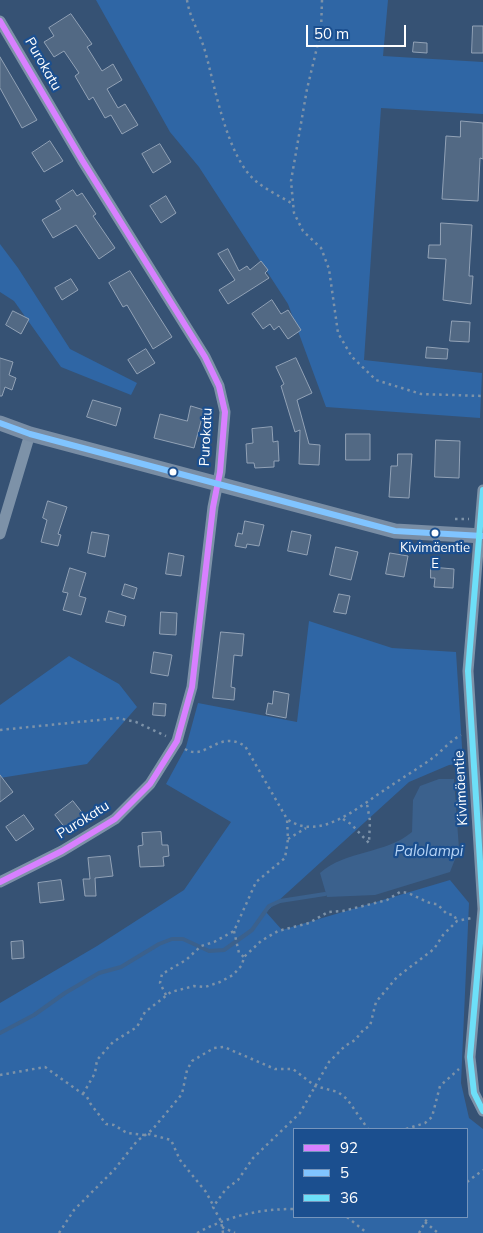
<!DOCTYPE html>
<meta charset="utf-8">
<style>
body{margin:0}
#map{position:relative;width:483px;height:1233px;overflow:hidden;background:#365274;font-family:Mulish,sans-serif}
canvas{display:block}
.legend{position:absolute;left:293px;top:1128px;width:175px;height:90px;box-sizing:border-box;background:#1b4f8f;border:1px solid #7695bc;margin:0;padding:6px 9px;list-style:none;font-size:15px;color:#fff}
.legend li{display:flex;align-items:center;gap:10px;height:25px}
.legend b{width:25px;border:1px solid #7695bc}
.scale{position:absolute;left:306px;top:25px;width:100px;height:22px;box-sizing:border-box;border:2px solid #fff;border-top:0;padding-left:6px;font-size:15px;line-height:18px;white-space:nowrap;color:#fff;-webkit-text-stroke:4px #1b4f8f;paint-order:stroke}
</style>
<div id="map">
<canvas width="483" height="1233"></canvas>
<ul class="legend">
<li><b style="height:6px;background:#d880ff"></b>92</li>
<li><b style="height:6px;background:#80c4ff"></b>5</li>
<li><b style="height:6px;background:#6ddff8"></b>36</li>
</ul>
<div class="scale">50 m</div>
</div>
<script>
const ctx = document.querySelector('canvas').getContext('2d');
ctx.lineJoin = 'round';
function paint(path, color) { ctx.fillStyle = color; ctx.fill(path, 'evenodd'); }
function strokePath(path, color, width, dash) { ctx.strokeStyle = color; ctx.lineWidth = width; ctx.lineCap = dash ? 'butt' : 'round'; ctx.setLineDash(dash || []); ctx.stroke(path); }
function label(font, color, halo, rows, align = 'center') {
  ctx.font = font + ' Mulish,sans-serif'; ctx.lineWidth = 4.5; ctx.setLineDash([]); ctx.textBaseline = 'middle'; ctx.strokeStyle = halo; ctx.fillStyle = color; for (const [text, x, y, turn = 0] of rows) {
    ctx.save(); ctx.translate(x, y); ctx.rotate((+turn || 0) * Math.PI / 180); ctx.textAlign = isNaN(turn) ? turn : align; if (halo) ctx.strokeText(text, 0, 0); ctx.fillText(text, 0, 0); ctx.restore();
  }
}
const green = new Path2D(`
 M96,0H388L383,56L483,62V114L381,108L364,360L482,373L480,418L326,407L288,304L199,167L170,132Z
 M0,244L18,268L70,349L137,383L131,395L61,367L14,301L0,292Z
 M309,621L392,648L456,652L463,763L449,765L409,782L266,912L282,930L450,880L469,903L461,1083L469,1118L483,1129V1233H0V1003L97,946L184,890L231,822L166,784L186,747L198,703L297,722ZM294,1129H467V1217H294Z
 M69,656L119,684L137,707L87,764L0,778V705Z`);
const water = new Path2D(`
 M439,779H454L459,849L450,872L375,895L327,897L320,873C346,850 386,854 412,832L413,800L420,786Z`);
const stream = new Path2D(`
 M456,802L465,801
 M0,1033L34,1015L65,993L99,973L121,967L159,944L172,939H183L209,951L224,950L252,930L269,906L280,901L325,894`);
const building = new Path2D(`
 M71,14L92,44L87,47L102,71L113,64L122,80L107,89L118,108L125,104L138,125L122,134L111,115L105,118L93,97L89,100L75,76L79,73L64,51L54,57L44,42L54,36L49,28Z
 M473,26H483V53H472Z
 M414,42L427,43V53L413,52Z
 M0,57L37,120L22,128L0,88Z
 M461,121L483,123V159L480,158L478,201L442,199L446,136L460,137Z
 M50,141L63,161L44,172L32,153Z
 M160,144L171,162L153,173L142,154Z
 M73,190L77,196L82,193L96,214L93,216L115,248L99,259L76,225L53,238L42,220L61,209L56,201Z
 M166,196L176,213L161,223L150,206Z
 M441,223L472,225L469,276H473L471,304L443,300L446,259L428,258L429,245H440Z
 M228,249L239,271L247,266L250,270L261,261L268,270L265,273L269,278L228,304L219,290L235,280L218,254Z
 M130,271L172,337L153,349L127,305L123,307L109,283Z
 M71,279L78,290L62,300L55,288Z
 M272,300L281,314L288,310L301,330L288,339L279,326L274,330L270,324L263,329L252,314Z
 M13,311L29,319L21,334L6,325Z
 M452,321L470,322L469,342L450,341Z
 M427,347L448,349L447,359L426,358Z
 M146,349L155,363L137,374L128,360Z
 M0,358L13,362L9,375L16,378L12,390L5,387L2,396H0Z
 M296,358L312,393L297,400L309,444L320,445L319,465L299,464L300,430L295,432L281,386L284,384L276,367Z
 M93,400L121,408L116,426L87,417Z
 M191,406L204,410L194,448L154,438L160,414L187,421Z
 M272,427L273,442L278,441L279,461H274V467L255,468L254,463H247L246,444L253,443L252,429Z
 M346,434H370V460H346Z
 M436,440L460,441L459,478L435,477Z
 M398,454H412L409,498L389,497L391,466H397Z
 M48,501L67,507L58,534L61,535L58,546L41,542L47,520L43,518Z
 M245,521L264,525L259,546L247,544L246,548L235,546L238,533L242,534Z
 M292,531L311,535L307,555L288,551Z
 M92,532L109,535L105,557L88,553Z
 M336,547L358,552L351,580L330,575Z
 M169,553L184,556L181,576L166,574Z
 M390,553L408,556L404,577L386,574Z
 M431,567L454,569L453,588L434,587L435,578H431Z
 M70,568L86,573L79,596L86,598L81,615L63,610L68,593L63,592Z
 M125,584L137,588L134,599L122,595Z
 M339,594L350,596L346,614L334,612Z
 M109,611L126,616L124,626L106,622Z
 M161,612L177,613L176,635L160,634Z
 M221,632L244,634L242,656L234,655L231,687L235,688L234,700L213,698Z
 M154,652L172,655L168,676L151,673Z
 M274,691L289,694L286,718L266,714L268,703L272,704Z
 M154,703L166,704L165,716L153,715Z
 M0,775L13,792L0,802Z
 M73,801L84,815L66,829L55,815Z
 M24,815L34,829L16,841L6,827Z
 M161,832L162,845H168L169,856L163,857L164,866L140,867L138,846L143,845L142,833Z
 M110,856L113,876L95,878L96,896H85L83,879H90L88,858Z
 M61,880L64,900L40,903L38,883Z
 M23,941L24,958L12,959L11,942Z`);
const path = new Path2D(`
 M187,0C190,19 200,33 205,51C215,86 227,159 257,182C267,190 281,197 293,204
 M322,0L321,31L307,89L291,181L294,213L303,231L321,248L329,269L338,333L352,357L376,380L421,394L483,396
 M455,519H469
 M0,730L118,718L136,722L166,736
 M185,749C206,762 217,729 245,746L287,819C320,843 359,806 386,789C402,778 419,768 434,757C443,750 451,740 461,735
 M343,819L351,824L369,843L370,821L367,804
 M288,839L306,828
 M234,931L239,953L244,957
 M166,995L160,983L162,974L186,960L201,946L214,942L234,931L256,882L285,858L288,839L287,819
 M0,1075L45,1067L87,1097L90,1103L106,1124L114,1125L127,1133L145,1135
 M83,1094L95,1073L97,1060L113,1042L137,1027L145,1012L171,992L194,986L205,987L220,982L233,975L242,965L244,957L261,941L278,931L309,923L328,912L343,911L387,900L400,892C414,892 424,904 437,904L447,914L454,915L457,921
 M406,1129L425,1123L432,1117L440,1086L459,1069
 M148,1134L171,1140L180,1160L206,1192L213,1205
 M467,1182L483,1170
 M347,1217L367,1233
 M425,1222L438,1233
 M222,1227L235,1233
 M59,1233L74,1210L114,1170L137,1141L152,1130L182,1094L187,1070L192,1061L214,1048L224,1047L275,1069H293L315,1086L338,1092L347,1099L368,1129
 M197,1233C229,1216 258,1209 294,1209
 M223,1233L221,1221L213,1207L226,1189L238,1180L253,1158L300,1113L329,1062L345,1046L355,1040L364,1029L370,1026L376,1002L397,977L434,949L443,935L457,921L472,918
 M419,1233L428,1217`);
const street = new Path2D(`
 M0,21L82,160L205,357L219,386L225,412L220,472L213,507L192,687L177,741L150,784L115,819L62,851L0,882
 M483,490L468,671L483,909L470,1057L474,1093L483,1111
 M0,534L30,434`);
const secondary = new Path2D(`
 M0,423L30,434L395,531L483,536`);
const bus1 = new Path2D(`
 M0,21L82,160L205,357L219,386L225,412L220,472L213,507L192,687L177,741L150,784L115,819L62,851L0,882`);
const bus2 = new Path2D(`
 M0,423L30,434L395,531L483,536`);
const bus3 = new Path2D(`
 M483,490L468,671L483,909L470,1057L474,1093L483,1111`);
const markers = [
 [173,472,4.5,"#fff"],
 [435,533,4.5,"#fff"]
];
const busNames = [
 ["Kivimäentie",435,548],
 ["E",435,564]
];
const streetNames = [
 ["Purokatu",43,64,60],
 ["Purokatu",206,437,-87],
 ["Kivimäentie",461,788,-93],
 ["Purokatu",83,820,-32]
];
const waterNames = [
 ["Palolampi",429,851]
];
paint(green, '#2f66a5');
paint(water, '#3b618d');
strokePath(stream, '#3b618d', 4);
paint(building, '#526984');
strokePath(building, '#92a2b6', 1);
strokePath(path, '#7d92a8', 2.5, [2.5, 4]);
strokePath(street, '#7d92a8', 11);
strokePath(secondary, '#798da4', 15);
strokePath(bus1, '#d880ff', 6);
strokePath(bus2, '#80c4ff', 6);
strokePath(bus3, '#6ddff8', 6);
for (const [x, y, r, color] of markers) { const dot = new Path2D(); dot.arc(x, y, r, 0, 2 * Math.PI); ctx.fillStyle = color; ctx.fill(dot); strokePath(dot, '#1b4f8f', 2); }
label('13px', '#fff', '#1b4f8f', busNames);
label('14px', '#fff', '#1b4f8f', streetNames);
label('italic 15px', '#b5d3f5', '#1b4f8f', waterNames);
</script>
